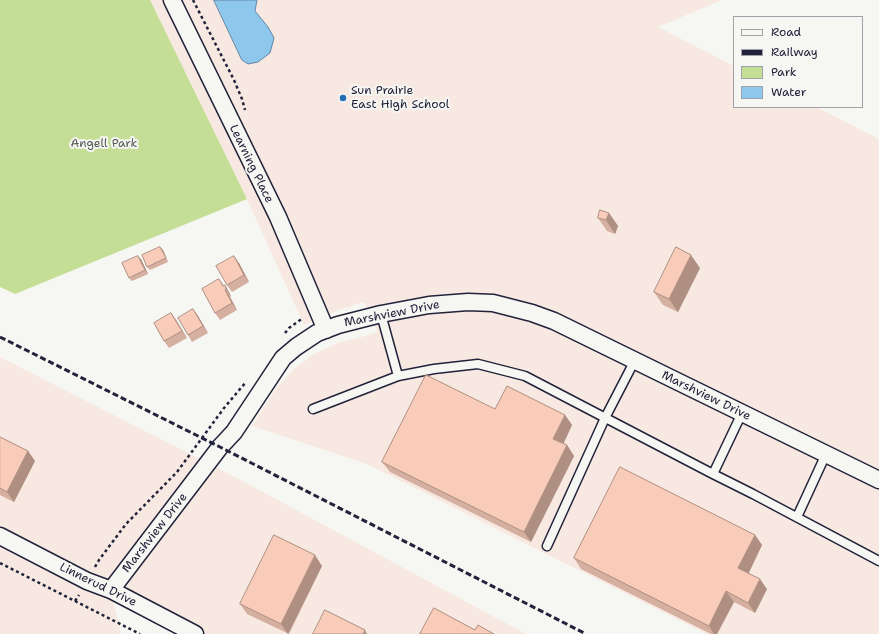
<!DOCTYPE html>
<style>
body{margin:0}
#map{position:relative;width:879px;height:634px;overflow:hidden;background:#f6f6f2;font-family:"Shantell Sans",sans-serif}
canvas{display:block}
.legend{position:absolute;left:733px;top:16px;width:130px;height:92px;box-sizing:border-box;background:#f6f6f2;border:1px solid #a1a1a9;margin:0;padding:5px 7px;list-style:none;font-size:12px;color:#22223b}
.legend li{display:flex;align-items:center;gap:8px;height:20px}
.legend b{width:20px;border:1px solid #a1a1a9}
</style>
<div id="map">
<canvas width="879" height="634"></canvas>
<ul class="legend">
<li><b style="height:5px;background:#f6f6f2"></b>Road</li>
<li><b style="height:5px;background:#22223b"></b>Railway</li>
<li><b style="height:11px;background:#c4de95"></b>Park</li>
<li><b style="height:11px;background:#8dc7ec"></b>Water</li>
</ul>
</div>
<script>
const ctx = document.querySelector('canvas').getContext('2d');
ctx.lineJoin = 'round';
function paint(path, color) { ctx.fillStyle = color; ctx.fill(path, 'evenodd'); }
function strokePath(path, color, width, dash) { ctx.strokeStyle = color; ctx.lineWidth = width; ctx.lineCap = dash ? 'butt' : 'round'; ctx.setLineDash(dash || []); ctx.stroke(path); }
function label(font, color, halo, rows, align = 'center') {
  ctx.font = font + ' "Shantell Sans",sans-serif'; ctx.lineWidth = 4; ctx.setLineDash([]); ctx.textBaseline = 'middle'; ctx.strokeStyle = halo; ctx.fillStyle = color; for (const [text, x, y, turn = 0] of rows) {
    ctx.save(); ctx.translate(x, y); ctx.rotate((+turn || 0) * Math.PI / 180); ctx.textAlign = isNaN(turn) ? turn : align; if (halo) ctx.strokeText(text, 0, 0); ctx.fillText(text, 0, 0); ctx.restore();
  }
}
const built = new Path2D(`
 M150,0H722L658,27L734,66V107H816L879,139V634H706L367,464L252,426L277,387L295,368L314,354L338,343L365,336L378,332L364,302L339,310L304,325L247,199Z
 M0,357L235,477L526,634H195L111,591L121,634H0Z`);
const green = new Path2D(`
 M0,0H150L247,199L15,294L0,287Z`);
const water = new Path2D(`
 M214,0H257L255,11L268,27L274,38L270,53L258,62L248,64L242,60Z`);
const path = new Path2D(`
 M193,0L234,80L242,99L245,110
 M285,333L289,328L303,318
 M0,563L140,634
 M95,567L99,560L126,524L177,472L224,408L246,382
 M75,601L79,595`);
const service = new Path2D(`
 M381,314L398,376L434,369L478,364L525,376L713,474L753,494L879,561
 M313,409L398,376
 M713,474L742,413
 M797,517L826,454
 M547,546L605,418L635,360`);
const minor = new Path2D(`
 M172,0L278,217L326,330
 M0,536L87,581L111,590L195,634
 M111,590L220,447L234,432L283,358L296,347L317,333L338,325L381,314L429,305L468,302L493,303L532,313L554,321L879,480`);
const rail = new Path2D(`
 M0,337L220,447L586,634`);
const wall = new Path2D(`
 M609,213L618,226L615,234L607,231L598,218Z
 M160,247L163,250L168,262L150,270L147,267Z
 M141,259L148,274L132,281L129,278Z
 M239,263L249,282L232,292L227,285Z
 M700,268L678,312L663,305L654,292Z
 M219,279L229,292L231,296L230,297L237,310L220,320L215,313Z
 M193,309L198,316L208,333L192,342L188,335Z
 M171,313L176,320L187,338L169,348L164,341Z
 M495,409L565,415L572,425L563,444L567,445L574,456L531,542L390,472L382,462Z
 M0,437L28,451L35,461L14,502L0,495Z
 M755,535L762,545L748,573L767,589L755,613L734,602L717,634H711L581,569L574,558Z
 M322,566L289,634L247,614L240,604Z`);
const shadedWall = new Path2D(`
 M609,213L618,226L615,234L606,220Z
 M160,247L163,250L168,262L166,258Z
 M691,255L700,268L678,312L669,299Z
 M138,256L141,259L148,274L145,270Z
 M234,256L239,263L249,282L244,275Z
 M225,285L229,292L231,296L226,289Z
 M225,290L230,297L237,310L232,303Z
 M193,309L198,316L208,333L203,326Z
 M171,313L176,320L187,338L182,331Z
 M565,415L572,425L561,449L553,439Z
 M567,445L574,456L531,542L524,532Z
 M28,451L35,461L14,502L7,492Z
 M755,535L762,545L746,579L738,568Z
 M315,555L322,566L288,634L281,624Z
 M760,579L767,589L755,613L748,603Z
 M726,591L734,602L717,634H714L709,626Z
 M365,630L367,634H363Z`);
const building = new Path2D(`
 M600,210L609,213L606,220L598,218Z
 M160,247L166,258L147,267L142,255Z
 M676,247L691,255L669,299L654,292Z
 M138,256L145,270L129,278L122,263Z
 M234,256L244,275L227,285L216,266Z
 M219,279L223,286L225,285L226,289L225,290L232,303L215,313L202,289Z
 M193,309L203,326L188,335L178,318Z
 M171,313L182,331L164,341L154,323Z
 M426,375L495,409L507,386L565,415L553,439L567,445L524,532L382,462Z
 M0,437L28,451L7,492L0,488Z
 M620,467L755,535L738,568L760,579L748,603L726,591L709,626L574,558Z
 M274,535L315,555L281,624L240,604Z
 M434,608L475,630L478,625L494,634H420Z
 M325,610L365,630L363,634H313Z`);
const markers = [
 [343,98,4,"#1f6fb2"]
];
const poiNames = [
 ["Sun Prairie",351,91],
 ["East High School",351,105]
];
const parkNames = [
 ["Angell Park",104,144]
];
const streetNames = [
 ["Learning Place",251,164,64],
 ["Marshview Drive",392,314,-11],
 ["Marshview Drive",706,396,26],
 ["Marshview Drive",155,533,-52],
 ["Linnerud Drive",98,585,26]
];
paint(built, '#f7e9e1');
paint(green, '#c4de95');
paint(water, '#8dc7ec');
strokePath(water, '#6285a5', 1);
strokePath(service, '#22223b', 11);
strokePath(minor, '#22223b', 19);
strokePath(path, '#22223b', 2.5, [3, 3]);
strokePath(service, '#f6f6f2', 8);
strokePath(minor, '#f6f6f2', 16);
strokePath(rail, '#22223b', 3, [6, 3]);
paint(wall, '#d5af9f');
paint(shadedWall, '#ae8f82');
paint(building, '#f8ccb9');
strokePath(building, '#ae8f82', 1);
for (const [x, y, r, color] of markers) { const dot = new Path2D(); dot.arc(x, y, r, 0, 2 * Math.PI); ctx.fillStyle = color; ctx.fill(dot); strokePath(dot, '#f6f6f2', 1.5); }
label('12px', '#22223b', '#f6f6f2', poiNames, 'left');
label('12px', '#535a56', '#f6f6f2', parkNames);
label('12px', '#22223b', '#f6f6f2', streetNames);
</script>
